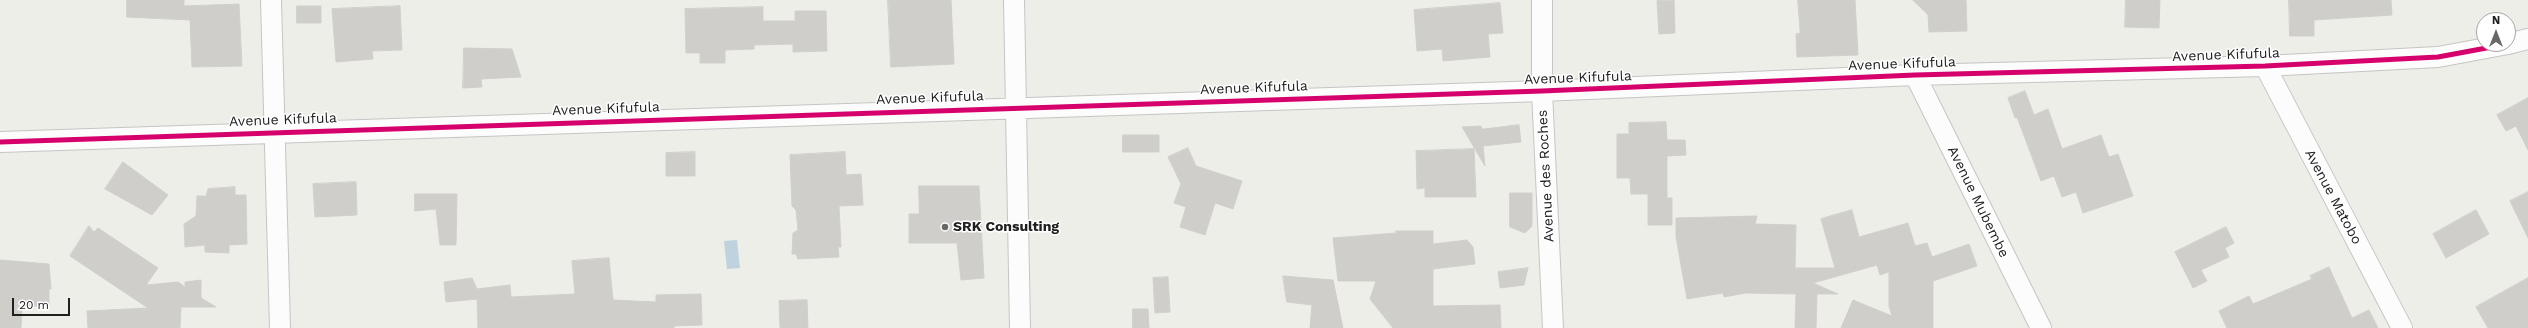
<!DOCTYPE html>
<style>
body{margin:0}
#map{position:relative;width:2528px;height:328px;overflow:hidden;background:#eeeee9;font-family:"Work Sans",sans-serif}
canvas{display:block}
.north{position:absolute;left:2476px;top:12px;width:40px;height:40px;box-sizing:border-box;background:#fff;border:1px solid #a6a6a6;border-radius:50%;rotate:0deg;font-size:11px;font-weight:700;line-height:16px;text-align:center;color:#202020}
.north::after{content:'';display:block;margin:auto;width:14px;height:18px;background:#686866;clip-path:polygon(50% 0,100% 100%,50% 72%,0 100%)}
.scale{position:absolute;left:12px;top:298px;width:58px;height:18px;box-sizing:border-box;border:2px solid #202020;border-top:0;padding-left:5px;font-size:12px;line-height:14px;white-space:nowrap;color:#202020;-webkit-text-stroke:3px #fff;paint-order:stroke}
</style>
<div id="map">
<canvas width="2528" height="328"></canvas>
<div class="north">N</div>
<div class="scale">20 m</div>
</div>
<script>
const ctx = document.querySelector('canvas').getContext('2d');
ctx.lineJoin = 'round';
function paint(path, color) { ctx.fillStyle = color; ctx.fill(path, 'evenodd'); }
function strokePath(path, color, width, dash) { ctx.strokeStyle = color; ctx.lineWidth = width; ctx.lineCap = dash ? 'butt' : 'round'; ctx.setLineDash(dash || []); ctx.stroke(path); }
function label(font, color, halo, rows, align = 'center') {
  ctx.font = font + ' "Work Sans",sans-serif'; ctx.lineWidth = 3; ctx.setLineDash([]); ctx.textBaseline = 'middle'; ctx.strokeStyle = halo; ctx.fillStyle = color; for (const [text, x, y, turn = 0] of rows) {
    ctx.save(); ctx.translate(x, y); ctx.rotate((+turn || 0) * Math.PI / 180); ctx.textAlign = isNaN(turn) ? turn : align; if (halo) ctx.strokeText(text, 0, 0); ctx.fillText(text, 0, 0); ctx.restore();
  }
}
const water = new Path2D(`
 M737,240L740,268L727,269L724,241Z`);
const building = new Path2D(`
 M127,0H184V6L239,4L242,66L192,67L190,20L127,17Z
 M888,0H951L954,64L891,67Z
 M1674,0L1675,33L1659,34L1657,1Z
 M1798,0H1855L1858,55L1797,57L1796,34L1800,33Z
 M1913,0H1966L1967,31L1929,32L1928,15Z
 M2126,0H2160L2159,28L2125,27Z
 M2289,0H2391L2392,15L2314,20V36H2290Z
 M1500,3L1503,33L1488,34L1490,57L1443,61L1442,49L1417,51L1414,10Z
 M297,6H321V23H297Z
 M400,6L402,50L372,51L373,59L336,62L332,9Z
 M763,7V21H795V11H826L827,51L793,52V44L754,45V49L725,50V63H700V53H686L685,9Z
 M464,48L512,49L521,77L481,79L482,87L463,88Z
 M2025,91L2034,115L2048,109L2062,149L2101,135L2109,157L2118,154L2133,196L2083,213L2076,192L2062,197L2054,176L2041,181L2017,117L2015,118L2008,98Z
 M2528,98V150L2516,126L2506,131L2497,115Z
 M1666,122L1667,140H1685L1686,155L1667,156V198H1672V225H1648V194H1631L1630,178H1617V134H1629V123Z
 M1519,125L1521,142L1483,146L1485,166L1462,127L1481,126L1482,129Z
 M1123,135H1159V152H1123Z
 M1188,148L1196,166L1242,181L1233,209L1215,203L1205,235L1180,227L1186,207L1174,203L1181,184L1168,157Z
 M1474,149L1476,197H1425V188L1417,189L1416,151Z
 M695,152V176H666V153Z
 M845,152L846,175L861,174L863,205L839,206L841,247H838L839,257L798,259L796,254H792L793,233L798,230L796,210L792,206L790,155Z
 M123,162L168,195L152,215L105,189Z
 M356,182L357,215L315,217L313,184Z
 M919,186H979L984,278L961,280L957,243H909V214H919Z
 M235,187V195H246L247,244L229,245V253L205,252V245L185,247L184,224L196,216L197,196H206L208,189Z
 M2528,192V238L2510,201Z
 M1510,193H1532V226L1525,233L1510,227Z
 M415,194H457L456,245H440L436,209L415,211Z
 M1852,210L1859,237L1908,223L1915,246L1927,243L1932,257L1969,244L1977,266L1933,281V328H1841L1853,300L1892,316L1889,306V272L1880,275L1877,265L1813,283L1838,294H1817L1816,328H1795L1796,294L1746,293L1724,297L1723,293L1687,299L1676,237V218L1757,216L1755,224L1796,225L1795,268H1835L1821,219Z
 M2476,210L2489,234L2446,258L2433,234Z
 M89,226L94,232L98,228L158,268L146,285L178,282L185,287V282L201,280V298L216,307H181L180,328H88L87,311L148,308L70,256Z
 M2226,227L2234,243L2225,248L2229,257L2201,270L2207,281L2193,288L2175,252Z
 M1396,231H1433V244L1467,240L1473,247L1475,264L1433,269V306L1500,305L1501,328H1393L1370,299L1376,281H1338L1333,238L1396,233Z
 M609,258L613,300L656,302V295L701,294L702,325L674,326V328H478L477,299L446,302L444,282L472,278L477,289L510,285L511,297L575,294L572,261Z
 M0,260L49,264L51,289H49V305L22,307L21,328H0Z
 M2329,267L2352,318L2369,310L2378,328H2227L2219,311L2249,296L2253,304L2312,279L2310,276Z
 M1528,268L1524,285L1500,288L1498,272Z
 M1283,276L1333,280L1343,328H1310L1312,305L1287,302Z
 M1168,277L1170,312L1155,313L1153,278Z
 M2528,278V328H2488L2476,307Z
 M807,300L808,328H780L779,301Z
 M1133,309H1148L1149,328H1133Z`);
const minor = new Path2D(`
 M271,0L280,328
 M1014,0L1020,328
 M1542,0V91L1553,328
 M2508,44L2528,39
 M2265,66L2402,328
 M1915,75L2041,328
 M0,142L1542,91L1915,75L2265,66L2438,57L2508,44`);
const cycleway = new Path2D(`
 M0,142L1542,91L1915,75L2265,66L2438,57L2508,44`);
const markers = [
 [945,227,4,"#686866"]
];
const streetNames = [
 ["Avenue Kifufula",2226,55,-2],
 ["Avenue Kifufula",1902,64,-2],
 ["Avenue Kifufula",1578,78,-2],
 ["Avenue Kifufula",1254,88,-2],
 ["Avenue Kifufula",930,98,-2],
 ["Avenue Kifufula",606,109,-2],
 ["Avenue Kifufula",283,120,-2],
 ["Avenue des Roches",1546,176,-93],
 ["Avenue Matobo",2333,197,62],
 ["Avenue Mubembe",1978,202,64]
];
const poiNames = [
 ["SRK Consulting",953,227]
];
paint(water, '#bfd3df');
paint(building, '#cfceca');
strokePath(building, '#d1cfca', 1);
strokePath(minor, '#c5c5c3', 22);
strokePath(minor, '#fcfcfc', 20);
strokePath(cycleway, '#d6006c', 5);
for (const [x, y, r, color] of markers) { const dot = new Path2D(); dot.arc(x, y, r, 0, 2 * Math.PI); ctx.fillStyle = color; ctx.fill(dot); strokePath(dot, '#fff', 1.5); }
label('14px', '#202020', '#fff', streetNames);
label('bold 14px', '#202020', '#fff', poiNames, 'left');
</script>
